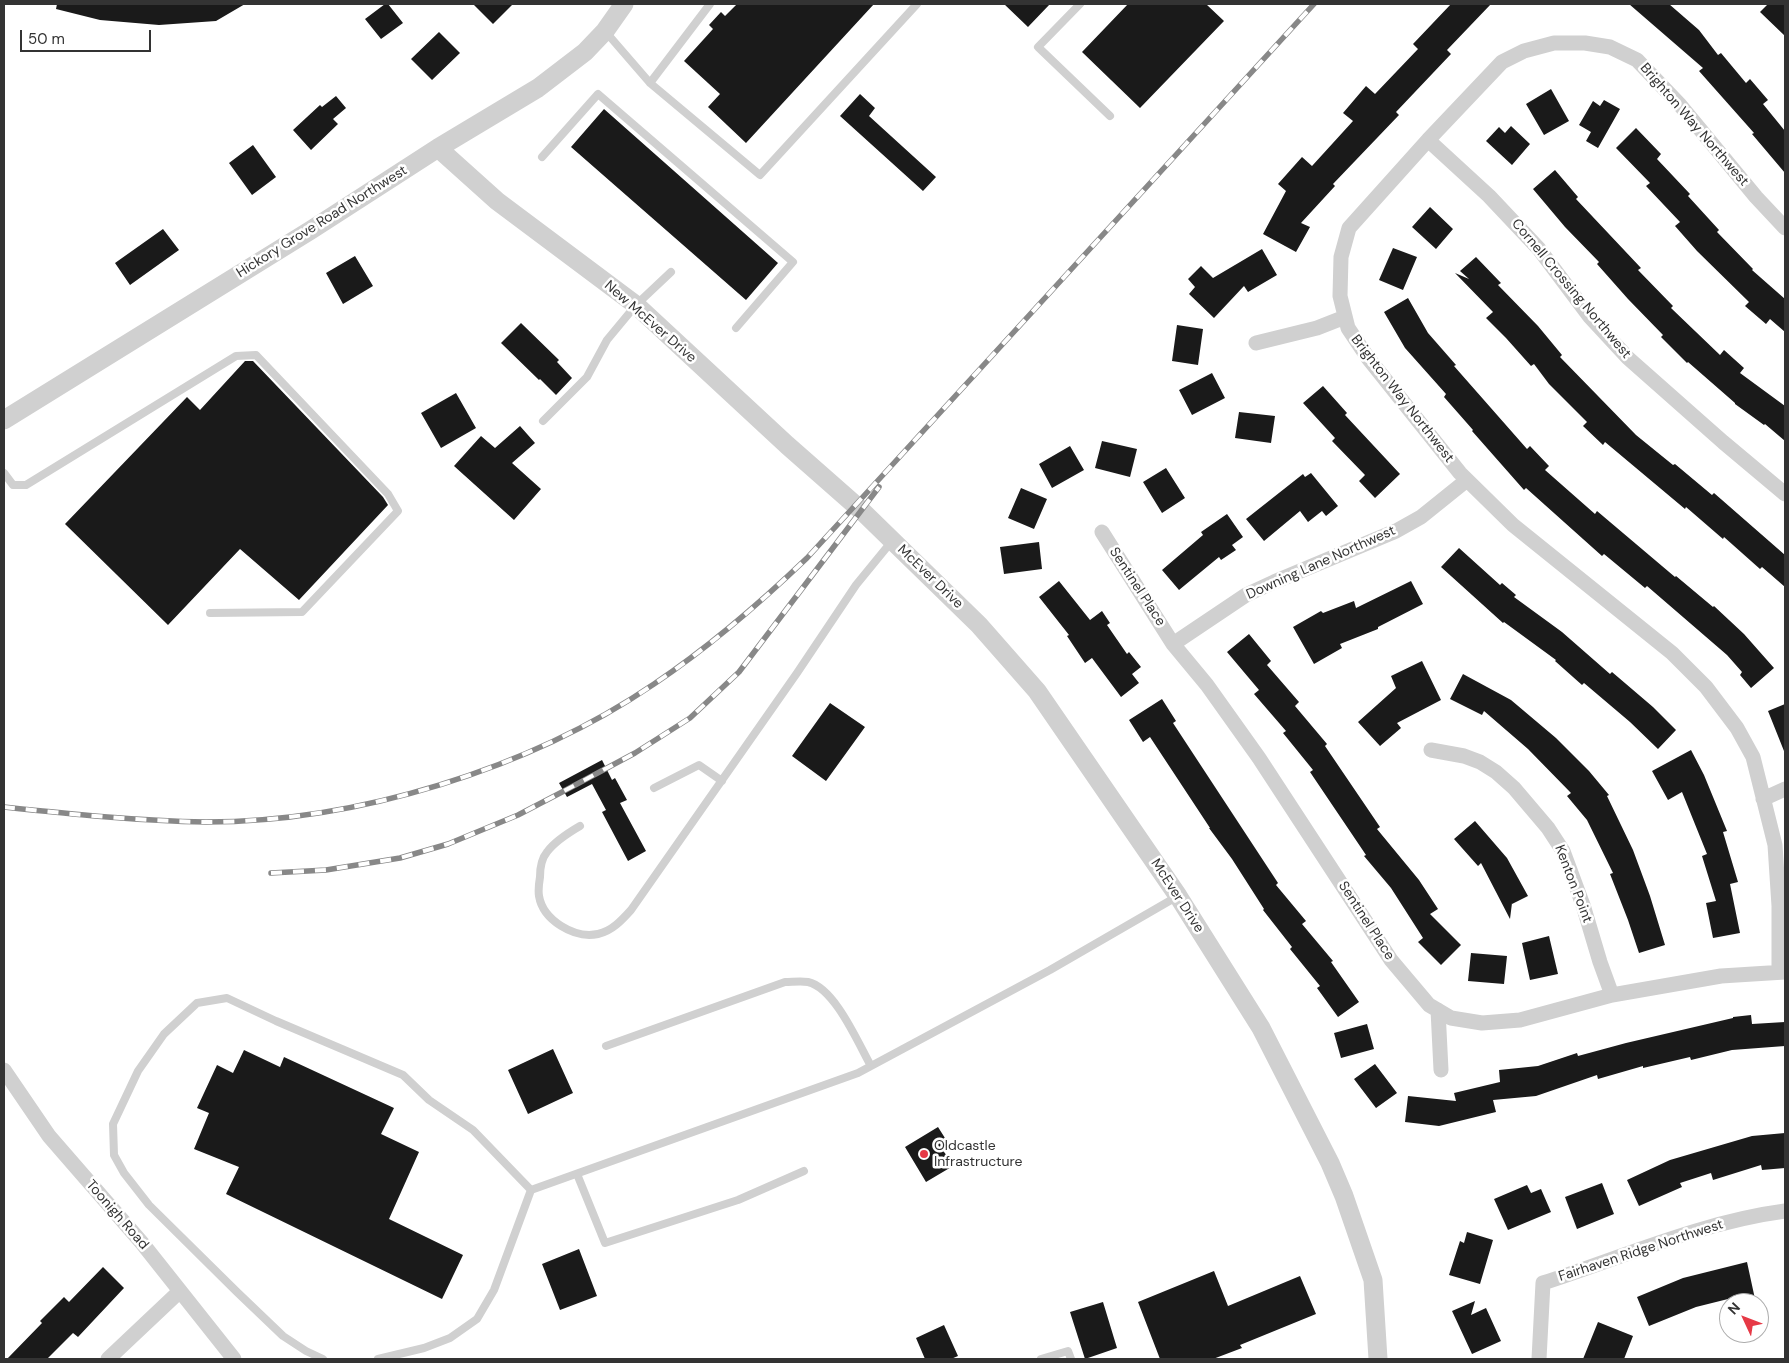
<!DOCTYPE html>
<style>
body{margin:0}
#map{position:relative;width:1789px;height:1363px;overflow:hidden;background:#fff;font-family:"DM Sans",sans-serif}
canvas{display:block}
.frame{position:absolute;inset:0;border:5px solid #333;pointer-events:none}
.north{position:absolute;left:1719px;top:1293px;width:50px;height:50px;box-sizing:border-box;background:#fff;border:1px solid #adadad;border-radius:50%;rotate:313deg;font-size:14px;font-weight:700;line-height:20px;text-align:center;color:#333}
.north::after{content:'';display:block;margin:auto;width:18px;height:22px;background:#e63946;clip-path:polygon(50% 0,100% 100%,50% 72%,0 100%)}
.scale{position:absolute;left:20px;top:30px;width:131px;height:22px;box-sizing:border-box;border:2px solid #333;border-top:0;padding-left:6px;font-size:15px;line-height:18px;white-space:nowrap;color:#333;-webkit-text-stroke:4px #fff;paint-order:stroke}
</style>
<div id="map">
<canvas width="1789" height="1363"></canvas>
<div class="frame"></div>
<div class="north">N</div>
<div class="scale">50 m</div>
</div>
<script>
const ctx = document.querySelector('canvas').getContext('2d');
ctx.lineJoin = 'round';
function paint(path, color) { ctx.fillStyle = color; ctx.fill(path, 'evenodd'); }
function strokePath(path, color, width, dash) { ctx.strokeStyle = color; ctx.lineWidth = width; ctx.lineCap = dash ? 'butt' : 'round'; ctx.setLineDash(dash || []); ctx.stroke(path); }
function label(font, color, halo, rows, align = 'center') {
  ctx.font = font + ' "DM Sans",sans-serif'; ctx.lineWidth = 5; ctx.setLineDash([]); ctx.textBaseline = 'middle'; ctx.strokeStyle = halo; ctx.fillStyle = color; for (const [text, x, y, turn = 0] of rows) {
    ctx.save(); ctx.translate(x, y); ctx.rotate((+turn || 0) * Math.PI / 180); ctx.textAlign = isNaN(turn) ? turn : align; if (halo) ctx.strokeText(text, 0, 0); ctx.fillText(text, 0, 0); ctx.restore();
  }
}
const building = new Path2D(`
 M57,4H245L216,21L159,25L100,20L56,9Z
 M385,4H388L403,23L381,39L365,19Z
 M473,4H513L493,24Z
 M737,4H874L746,143L708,107L720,94L684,61L713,29L709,25L721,12L725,16Z
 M1004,4H1050L1028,27Z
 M1128,4H1206L1224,21L1140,108L1082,52Z
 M1451,4H1491L1447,50L1451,54L1396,112L1399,115L1333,184L1335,186L1301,223L1310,227L1296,252L1263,234L1286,191L1278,184L1302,157L1312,166L1353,121L1343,113L1366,86L1375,94L1418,49L1413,44Z
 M1629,4H1669L1699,30L1718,55L1721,53L1746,83L1750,79L1768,100L1763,104L1785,131V173L1752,134L1754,133L1699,71L1703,68Z
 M1768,4H1785V36L1760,12Z
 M439,32L460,53L432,80L411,59Z
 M1551,89L1569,121L1544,135L1526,104Z
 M860,94L875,108L869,116L936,177L923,191L840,116Z
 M336,96L346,108L333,119L338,124L311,150L293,130L320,105L322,107Z
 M1604,100L1620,109L1598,148L1586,141L1591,132L1579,125L1593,101L1600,106Z
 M604,109L778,263L746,300L571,147Z
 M1511,126L1530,144L1512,165L1486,141L1499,127L1505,133Z
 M1636,128L1661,154L1657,159L1690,194L1688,196L1719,230L1717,232L1753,269L1752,270L1785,299V332L1770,319L1766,324L1745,306L1749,302L1697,251L1675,226L1680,222L1646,186L1650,183L1616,148Z
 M253,145L276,177L252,195L229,163Z
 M1555,170L1578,197L1576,199L1641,268L1638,270L1673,306L1671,308L1720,355L1724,350L1744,368L1740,373L1785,406V441L1765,424L1764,425L1735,404V403L1688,362L1687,363L1661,337L1663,335L1628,299L1597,264L1599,262L1565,227L1533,189Z
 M1430,207L1453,229L1436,249L1412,227Z
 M163,229L179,250L130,285L115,263Z
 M1393,248L1417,257L1403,290L1379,280Z
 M1262,249L1277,275L1248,292L1244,286L1214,318L1189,294L1195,287L1188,279L1201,266L1213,278Z
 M355,256L373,286L343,304L326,273Z
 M1476,257L1501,283L1498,285L1538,326L1562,355L1560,357L1636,435L1673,465L1675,464L1712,495L1714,493L1785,555V587L1762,567L1760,569L1724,537L1723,539L1686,507L1685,509L1605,442L1603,445L1583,426L1587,422L1549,384L1534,364L1531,366L1506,338L1486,318L1493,312L1455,273L1469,279L1460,271Z
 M1408,298L1428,333L1456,365L1454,366L1527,449L1530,446L1549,466L1545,470L1595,514L1597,511L1675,577L1676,576L1713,607L1714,606L1744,634L1774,668L1751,688L1740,675L1742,672L1727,655L1647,586L1645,588L1604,554L1602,556L1526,488L1524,490L1472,431L1473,430L1444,397L1446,394L1405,348L1384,312Z
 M521,323L559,360L557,362L572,378L556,395L540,379L539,380L501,343Z
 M1177,325L1203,329L1198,365L1172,361Z
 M245,361H253L383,497L388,505L299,600L240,549L168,625L65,524L187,397L200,410Z
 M1212,373L1225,398L1192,415L1179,390Z
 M1323,386L1347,413L1345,415L1400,474L1375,498L1359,481L1365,475L1332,441L1335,438L1303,403Z
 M456,393L476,428L441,448L421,413Z
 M1239,412L1275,416L1271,443L1235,438Z
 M520,426L535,443L512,463L541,489L514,520L454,466L481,436L495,448Z
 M1102,441L1137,449L1130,477L1095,468Z
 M1070,446L1084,470L1052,488L1039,464Z
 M1166,468L1185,498L1162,513L1143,482Z
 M1311,473L1338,506L1326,516L1322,511L1308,522L1300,511L1264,541L1246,519L1303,474L1305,477Z
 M1021,488L1047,499L1034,529L1008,518Z
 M1227,514L1243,537L1232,545L1236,550L1221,560L1219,557L1179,590L1162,570L1203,535L1201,532Z
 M1039,542L1042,569L1004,574L1000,547Z
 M1459,548L1500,585L1502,583L1516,595L1514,597L1562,632L1610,674L1612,672L1653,707L1676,730L1658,749L1630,722L1584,683L1582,685L1555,661L1556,660L1504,622L1503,623L1441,567Z
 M1059,581L1090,620L1102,611L1110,623L1107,625L1127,654L1129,652L1141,667L1132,674L1139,683L1121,697L1092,658L1085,663L1067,636L1069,635L1039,597Z
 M1411,581L1423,604L1378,627V629L1340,644L1342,648L1314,664L1293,627L1321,611L1323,613L1354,601L1356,608Z
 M1249,634L1271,661L1267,665L1299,702L1295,706L1327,744L1325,746L1380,827L1377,829L1419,880L1438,909L1430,914L1461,945L1441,965L1418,942L1423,938L1391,888L1364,856L1366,855L1310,772L1313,770L1283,733L1286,731L1254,694L1259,690L1227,652Z
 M1422,661L1441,700L1397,723L1401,728L1380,746L1358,722L1396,688L1391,676Z
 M1463,674L1511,700L1556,738L1589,771L1609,795L1607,796L1633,850L1650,896L1665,945L1639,953L1628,920L1610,874L1613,873L1587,820L1567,796L1571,793L1528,749L1484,711L1482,715L1450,699Z
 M1162,699L1176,721L1173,723L1278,883L1276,885L1306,921L1302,924L1333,961L1331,962L1359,1002L1338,1017L1317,988L1320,986L1290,949L1292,947L1263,910L1264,909L1232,859L1209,828H1210L1150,737L1143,742L1129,720Z
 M830,703L865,727L826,781L792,756Z
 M1785,704V751H1784L1768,711Z
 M1691,750L1704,775L1727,831L1723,832L1738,882L1730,884L1740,933L1713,938L1706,903L1716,901L1702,856L1707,854L1682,792L1668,800L1652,771Z
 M602,760L612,780L615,778L627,800L620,803L646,851L628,861L602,812L606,810L592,784L567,797L559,783Z
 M1475,821L1507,858L1528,896L1512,904V903L1510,919L1481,863L1478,866L1454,839Z
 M1549,936L1558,974L1530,980L1522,943Z
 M1471,953L1507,956L1504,984L1468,981Z
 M1751,1015L1752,1024L1785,1022V1046L1732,1050L1691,1060L1690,1057L1643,1068V1066L1598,1079L1597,1075L1536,1096L1493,1100L1496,1112L1439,1126L1405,1122L1408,1096L1456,1101L1454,1093L1500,1082L1499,1070L1538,1066L1577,1053L1578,1056L1626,1043L1733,1018V1017Z
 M1367,1024L1374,1049L1341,1058L1334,1033Z
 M553,1049L573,1093L528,1114L508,1070Z
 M244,1050L280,1067L284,1057L394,1108L381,1134L419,1152L389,1219L463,1255L442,1299L226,1194L239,1167L194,1149L209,1113L197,1108L217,1065L233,1073Z
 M1375,1064L1397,1093L1376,1108L1354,1079Z
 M938,1127L950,1146L943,1150L953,1166L926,1182L905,1147Z
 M1785,1133V1168L1762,1170L1761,1165L1713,1180L1711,1173L1680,1183L1682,1187L1639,1206L1627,1180L1670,1160L1752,1136Z
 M1602,1183L1614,1214L1577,1229L1565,1197Z
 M1527,1185L1531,1193L1541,1189L1551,1212L1508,1230L1494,1199Z
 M1467,1232L1493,1240L1480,1284L1449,1275L1460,1241L1464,1243Z
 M579,1249L597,1296L560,1310L542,1264Z
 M1747,1262L1755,1299L1742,1303H1733L1732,1298L1696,1307L1649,1326L1637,1297L1683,1278Z
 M103,1267L124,1288L78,1337L73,1333L47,1359H7L42,1323L40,1321L64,1297L69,1302Z
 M1214,1271L1228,1306L1300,1276L1316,1314L1240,1345L1242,1348L1213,1359H1160L1138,1302Z
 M1475,1301L1471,1315L1486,1308L1501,1341L1472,1354L1452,1311Z
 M1103,1302L1117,1348L1085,1359L1070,1312Z
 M1598,1322L1633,1336L1624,1359H1583Z
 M944,1325L958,1356L951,1359H925L916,1338Z`);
const service = new Path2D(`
 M1080,4L1038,47L1110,116
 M605,31L650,83L760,175L917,4
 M650,83L710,4
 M542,157L598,94L793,262L736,328
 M543,421L587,377L607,340L636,305L671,272
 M4,473L13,485H26L236,356L256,355L388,494L398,511L302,612L210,613
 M654,788L699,765L722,781
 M580,826C568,833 555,841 547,852C542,858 540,869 540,877C539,883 538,890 539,896C543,920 574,939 598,934C612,931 622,920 631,910L797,673L856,585L892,541
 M606,1046L785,982C792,982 801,981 808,982C835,988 858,1043 871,1066
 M577,1174L605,1243L738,1200L804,1171
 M531,1190L858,1073L1050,970L1178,896
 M323,1359L306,1351L283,1336L237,1292L149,1205L124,1173L114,1155L113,1124L138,1071L164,1034L197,1003L227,998L276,1021L403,1075L429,1100L473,1130L531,1190
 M378,1359L424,1348L450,1338L477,1319L494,1290L531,1190
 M1041,1359L1068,1351L1071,1359`);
const minor = new Path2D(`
 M1428,140L1489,196L1539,249L1590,317L1628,358L1723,442L1785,494
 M1256,343L1317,328L1345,317
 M1102,532L1173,644L1207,685L1259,758L1391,960L1429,1005L1451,1018L1482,1023L1520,1020L1612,995L1721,976L1785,972
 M1173,644L1246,595L1274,582L1396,531L1421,517L1467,480
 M1431,750L1464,756L1480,762L1496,772L1514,788L1548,828L1563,851L1583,905L1600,962L1612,995
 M1763,799L1785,789
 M1779,972V906L1775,845L1753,757L1737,728L1706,687L1672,653L1513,525L1460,473L1368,358L1348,328L1340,296L1341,257L1349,228L1428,140L1502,62L1524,51L1554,43H1585L1610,47L1637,60L1680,105L1756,197L1785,228
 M1438,1010L1441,1070
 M4,1070L49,1136L142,1243L234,1359
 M108,1359L180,1291
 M1539,1359L1543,1283C1623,1257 1702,1222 1785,1211`);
const tertiary = new Path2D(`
 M438,148L497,201L636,305L787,445L862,511L979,625L1037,691L1178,896L1261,1028L1330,1163L1344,1196L1373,1280L1378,1359
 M4,420L311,230L438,148L538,88L585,52L605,31L624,4`);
const rail = new Path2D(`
 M4,807C70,814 138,821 206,822C357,822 529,769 654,684C709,647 759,604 807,558L1314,4
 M271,873L326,870L400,858L448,844L518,815L564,791L635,753L690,718L739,672L879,487`);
const markers = [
 [924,1154,5,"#e63946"]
];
const streetNames = [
 ["Brighton Way Northwest",1694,125,49],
 ["Hickory Grove Road Northwest",322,222,-32],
 ["Cornell Crossing Northwest",1571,289,50],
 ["New McEver Drive",650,322,41],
 ["Brighton Way Northwest",1402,399,52],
 ["Downing Lane Northwest",1321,563,-24],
 ["McEver Drive",930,577,44],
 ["Sentinel Place",1137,587,57],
 ["Kenton Point",1573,884,69],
 ["McEver Drive",1177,896,57],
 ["Sentinel Place",1366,921,57],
 ["Toonigh Road",117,1215,49],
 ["Fairhaven Ridge Northwest",1641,1251,-18]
];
const poiNames = [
 ["Oldcastle",934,1146],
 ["Infrastructure",934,1162]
];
paint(building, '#1a1a1a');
strokePath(service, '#d0d0d0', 8);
strokePath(minor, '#d0d0d0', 15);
strokePath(tertiary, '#d0d0d0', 19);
strokePath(rail, '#888', 5.5);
strokePath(rail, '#fff', 4, [11]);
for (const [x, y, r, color] of markers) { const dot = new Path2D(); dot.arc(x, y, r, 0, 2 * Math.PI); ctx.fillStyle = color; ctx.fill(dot); strokePath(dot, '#fff', 2); }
label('14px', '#333', '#fff', streetNames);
label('14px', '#333', '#fff', poiNames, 'left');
</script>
